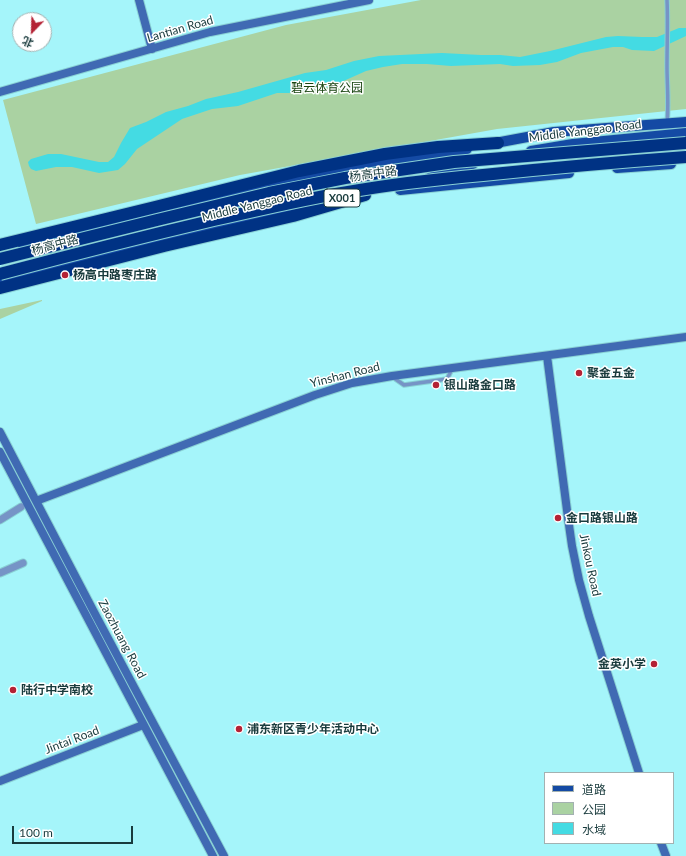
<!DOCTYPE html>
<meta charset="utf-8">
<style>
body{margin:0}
#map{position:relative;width:686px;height:856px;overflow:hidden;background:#a5f5fa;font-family:Lato,"Noto Sans SC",sans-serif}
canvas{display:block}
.legend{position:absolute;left:544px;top:772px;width:130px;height:72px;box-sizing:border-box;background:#fff;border:1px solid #a3b1b1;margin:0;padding:5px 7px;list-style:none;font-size:12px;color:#193b3d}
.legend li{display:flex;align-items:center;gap:8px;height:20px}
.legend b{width:20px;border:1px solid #a3b1b1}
.north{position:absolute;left:12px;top:12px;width:40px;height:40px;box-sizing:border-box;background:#fff;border:1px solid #a3b1b1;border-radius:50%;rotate:203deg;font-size:11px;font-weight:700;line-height:16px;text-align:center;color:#193b3d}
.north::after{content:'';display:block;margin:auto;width:14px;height:18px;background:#b42235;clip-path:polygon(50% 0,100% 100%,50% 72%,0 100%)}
.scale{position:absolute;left:12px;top:826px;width:121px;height:18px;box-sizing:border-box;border:2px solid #193b3d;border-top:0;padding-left:5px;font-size:12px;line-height:14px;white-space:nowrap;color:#193b3d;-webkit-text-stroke:3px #fff;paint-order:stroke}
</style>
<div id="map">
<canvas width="686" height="856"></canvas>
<ul class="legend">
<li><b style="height:5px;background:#144aa4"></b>道路</li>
<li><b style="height:11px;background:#aad2a2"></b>公园</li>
<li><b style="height:11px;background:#44dbe3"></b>水域</li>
</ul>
<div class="north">北</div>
<div class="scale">100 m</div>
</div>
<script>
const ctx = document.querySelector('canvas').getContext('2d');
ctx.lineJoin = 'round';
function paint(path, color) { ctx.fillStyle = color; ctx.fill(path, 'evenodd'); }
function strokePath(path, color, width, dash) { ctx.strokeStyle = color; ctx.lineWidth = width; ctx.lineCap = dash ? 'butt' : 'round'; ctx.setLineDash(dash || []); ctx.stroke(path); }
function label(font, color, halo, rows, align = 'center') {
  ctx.font = font + ' Lato,"Noto Sans SC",sans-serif'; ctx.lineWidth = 3; ctx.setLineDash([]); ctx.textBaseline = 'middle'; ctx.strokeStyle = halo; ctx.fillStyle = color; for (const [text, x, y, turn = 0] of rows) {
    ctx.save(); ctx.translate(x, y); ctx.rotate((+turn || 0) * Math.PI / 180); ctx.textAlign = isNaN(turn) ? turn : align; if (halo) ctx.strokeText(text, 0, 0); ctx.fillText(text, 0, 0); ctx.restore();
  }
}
const green = new Path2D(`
 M421,0H686V109L497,129L240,175L36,224L3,100L286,25Z
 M42,300V301L0,319V309Z`);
const water = new Path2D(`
 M679,28H686V36L654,51L632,50L623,47H613L581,53L557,62L540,65L513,66L500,64L451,66L427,64H402L383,67L366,71L330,87L317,88L289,93H277L238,106L212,109L182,119L137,149L125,164L118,170L99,173L72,167H56L36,171L31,169L29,166L28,162L31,159L48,154H61L99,162H108L114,157L121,143L130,128L146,122L166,112L188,106L206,99L238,92L305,73L326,70L354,61L379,56L442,53L481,55H500L520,57L550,51L606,37L618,36L642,37H657Z`);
const lane = new Path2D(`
 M667,123C669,104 667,85 667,66C667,44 668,22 667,0
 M394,378L404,385L447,379L452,369`);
const street = new Path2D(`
 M0,520L21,507
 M0,573L23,563`);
const secondary = new Path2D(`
 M139,0L152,49
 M0,92L210,32L369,0
 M547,356L568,518L572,546L579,580L589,616L639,773
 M0,432L94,612L224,856
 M0,452L213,856
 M36,501L315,395L352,383L392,376L686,337
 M0,781L143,725
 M661,843L666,856`);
const primary = new Path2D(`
 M490,144L554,132L686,122
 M531,151L573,144L686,133
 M617,168L671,164
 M429,178L446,171L473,164
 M400,190L569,173
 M23,245L303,177L366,165L434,156L467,149
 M4,281L62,264L295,208`);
const highway = new Path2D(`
 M0,245L155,207L299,171L385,154L438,147L498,143
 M0,288L164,246L293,216L365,195`);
const highwayBridge = new Path2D(`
 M0,259L157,220L269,193L345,178L454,162L686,143
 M0,274C71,255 142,237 214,220C259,210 303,199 348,192C393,184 438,179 483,175C551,168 618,162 686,157`);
const markers = [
 [65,275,4,"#b42235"],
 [579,373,4,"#b42235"],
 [436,385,4,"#b42235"],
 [558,518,4,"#b42235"],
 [654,664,4,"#b42235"],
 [13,690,4,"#b42235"],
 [239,729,4,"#b42235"]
];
const shields = [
 [342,198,36]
];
const shieldNames = [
 ["X001",342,198]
];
const streetNames = [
 ["Lantian Road",180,29,-16],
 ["Middle Yanggao Road",585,131,-7],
 ["杨高中路",373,174,-8],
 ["Middle Yanggao Road",257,204,-14],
 ["杨高中路",55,245,-15],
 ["Yinshan Road",345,375,-14],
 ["Jinkou Road",590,565,78],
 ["Zaozhuang Road",122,639,62],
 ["Jintai Road",72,740,-21]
];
const parkNames = [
 ["碧云体育公园",327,88]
];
const poiNames = [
 ["杨高中路枣庄路",73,275],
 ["聚金五金",587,373],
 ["银山路金口路",444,385],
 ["金口路银山路",566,518],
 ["金英小学",646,664,"right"],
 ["陆行中学南校",21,690],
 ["浦东新区青少年活动中心",247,729]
];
paint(green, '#aad2a2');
paint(water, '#44dbe3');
strokePath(lane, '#89d0d4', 5.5);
strokePath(street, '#89d0d4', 9);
strokePath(secondary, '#89d0d4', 10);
strokePath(primary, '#89d0d4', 12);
strokePath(highway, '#89d0d4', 14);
strokePath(lane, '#7694c6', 3.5);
strokePath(street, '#7694c6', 7);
strokePath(secondary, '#406ab3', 8);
strokePath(primary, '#144aa4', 10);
strokePath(highway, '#003284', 12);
strokePath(highwayBridge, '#89d0d4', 14, []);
strokePath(highwayBridge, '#003284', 12);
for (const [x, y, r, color] of markers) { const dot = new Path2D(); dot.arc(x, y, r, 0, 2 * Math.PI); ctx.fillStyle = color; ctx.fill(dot); strokePath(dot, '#fff', 1.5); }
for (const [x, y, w] of shields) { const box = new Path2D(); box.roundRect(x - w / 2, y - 9, w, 18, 3); ctx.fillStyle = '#fff'; ctx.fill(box); strokePath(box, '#193b3d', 1); }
label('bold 11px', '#193b3d', null, shieldNames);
label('12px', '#193b3d', '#fff', streetNames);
label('12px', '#194411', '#fff', parkNames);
label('bold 12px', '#193b3d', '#fff', poiNames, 'left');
</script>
